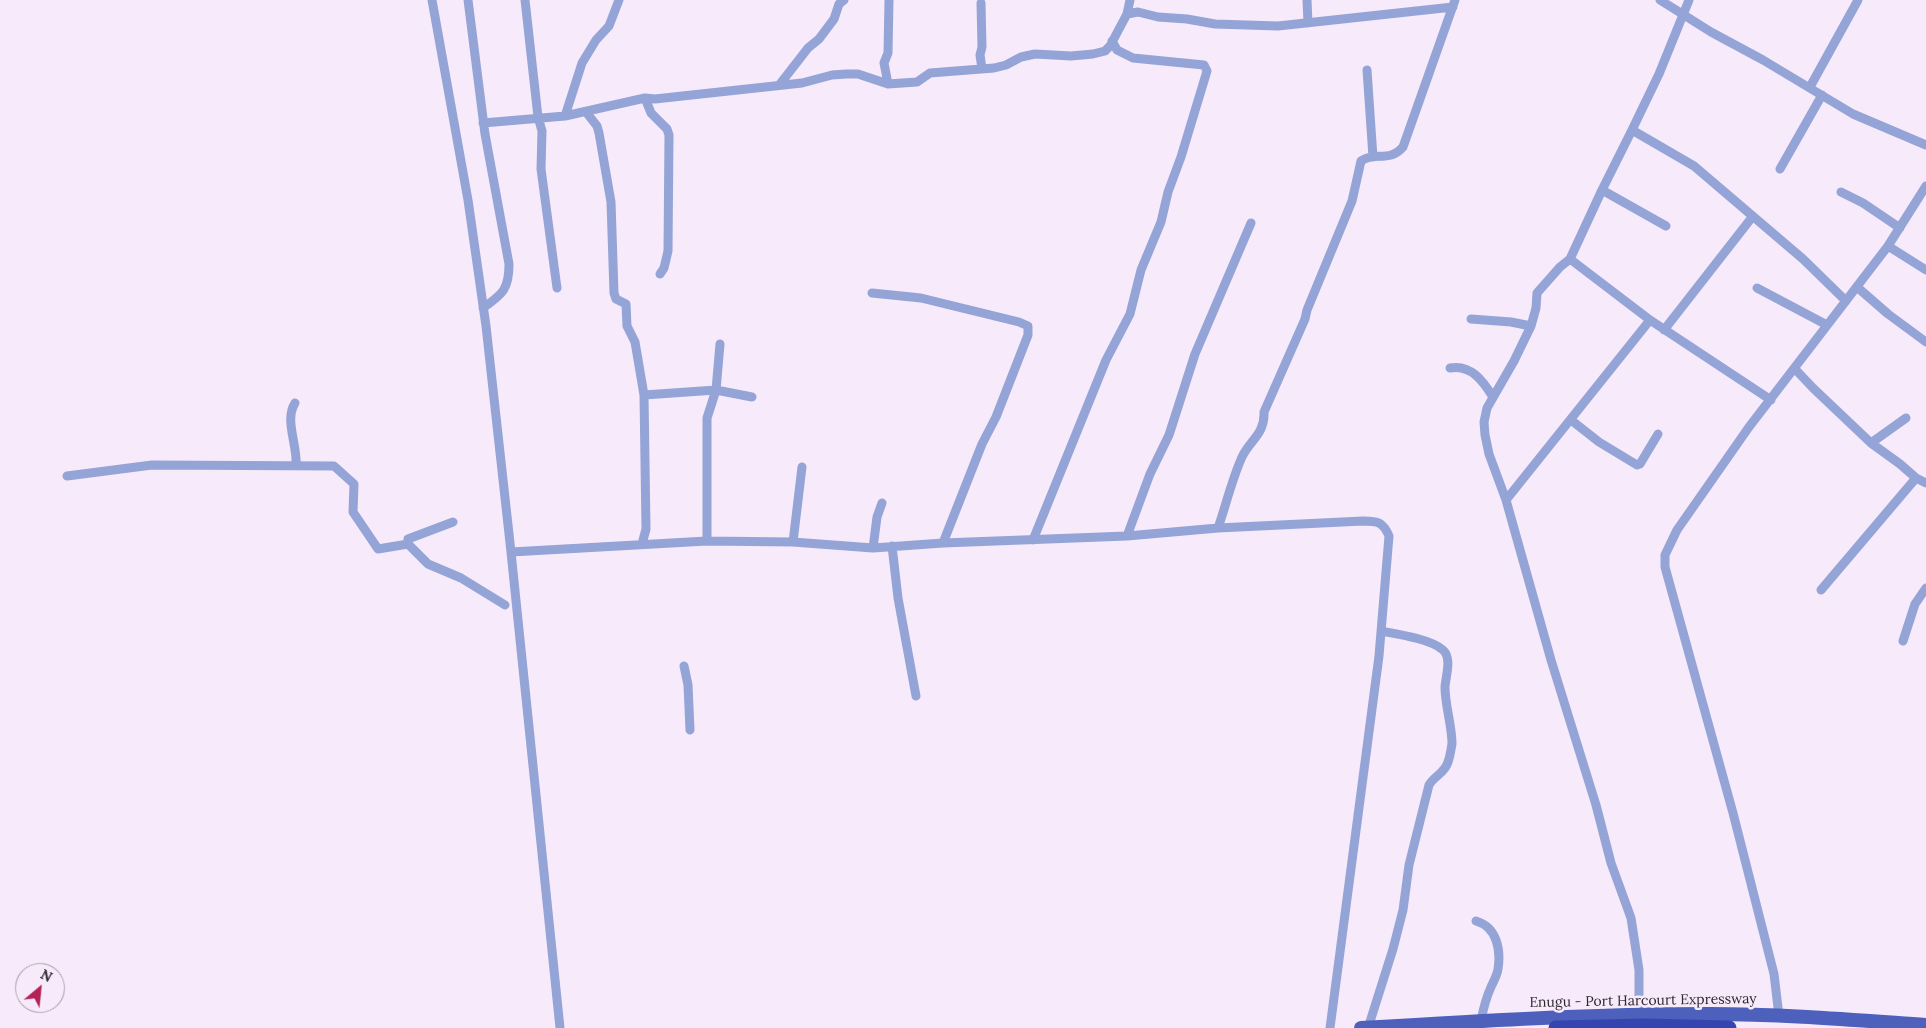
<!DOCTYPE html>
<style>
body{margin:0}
#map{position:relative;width:1926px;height:1028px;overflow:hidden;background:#f7eafa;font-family:Lora,serif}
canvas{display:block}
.north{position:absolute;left:15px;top:963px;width:50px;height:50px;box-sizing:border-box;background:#f7eafa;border:1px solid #a69ca8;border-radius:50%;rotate:28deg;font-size:14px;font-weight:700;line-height:20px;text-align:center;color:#2c272d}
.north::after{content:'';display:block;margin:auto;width:18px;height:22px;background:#b22357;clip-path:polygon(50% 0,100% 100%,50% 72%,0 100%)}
</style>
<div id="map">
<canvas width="1926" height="1028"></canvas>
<div class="north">N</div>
</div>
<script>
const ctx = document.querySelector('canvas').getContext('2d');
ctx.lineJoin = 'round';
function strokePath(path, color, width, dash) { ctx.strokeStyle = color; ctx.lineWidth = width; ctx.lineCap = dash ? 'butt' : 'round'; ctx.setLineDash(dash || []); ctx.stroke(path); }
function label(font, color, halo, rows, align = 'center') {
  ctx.font = font + ' Lora,serif'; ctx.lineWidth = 5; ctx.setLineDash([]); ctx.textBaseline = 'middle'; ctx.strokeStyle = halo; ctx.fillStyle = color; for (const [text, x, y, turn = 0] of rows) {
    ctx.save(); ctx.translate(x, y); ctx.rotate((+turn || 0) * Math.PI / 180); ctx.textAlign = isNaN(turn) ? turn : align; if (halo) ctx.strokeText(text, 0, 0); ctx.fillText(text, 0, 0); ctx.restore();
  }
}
const street = new Path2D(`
 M432,0L468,200L486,326L511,552L560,1028
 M468,0L485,134L509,264C509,289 503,294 483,308
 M525,0L538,117L542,131L541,169L557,288
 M1307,0L1308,23
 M1660,0L1711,32L1763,60L1853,114L1926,145
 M981,3L982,47L980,55L982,69
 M1127,14L1138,12L1158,17L1187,19L1215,24L1278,26L1453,7
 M1367,70L1373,157
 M780,84L808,48L819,39L834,19L839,4L844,0
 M888,84L884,63L888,53L889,0
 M1810,87L1858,0
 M645,98L651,113L667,129L669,135L668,251L664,268L660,274
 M586,112L597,126L599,133L611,202L614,293L616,299L626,304L627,326L635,342L644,395L646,529L642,544
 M565,116L582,63L596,40L609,26L619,0
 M483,123L565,116L645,98L655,99L802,83L832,75L846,74H858L888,84L917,82L930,73L994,68L1006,65L1021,57L1035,54L1071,56L1093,54L1105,51L1110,46L1127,14L1130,0
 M1632,130L1694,166L1803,259L1846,301
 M1780,169L1822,95
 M1602,190L1666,226
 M1841,192L1863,203L1900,228
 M1888,246L1926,270
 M1570,259L1650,320L1771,400
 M1857,287L1888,314L1926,342
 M1757,288L1827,325
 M872,293L921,298L1019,322L1028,326V335L996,417L982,444L943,543
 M1471,319L1511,322L1531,326
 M1664,330L1753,216
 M1450,368C1471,364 1483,381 1493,397
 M1795,369L1813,388L1871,443L1900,464L1916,478L1926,483
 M644,395L716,390L752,397
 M295,403C284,420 298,446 296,466
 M1571,420L1599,442L1637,465L1640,464L1658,434
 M1871,443L1906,418
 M67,476L152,465L334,466L354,484L353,512L378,549L408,544L428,564L461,578L505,605
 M1506,500L1650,320
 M1218,528C1226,505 1232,479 1242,457C1250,440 1265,434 1264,412L1305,319L1307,310L1352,201L1361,161C1375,151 1389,163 1403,147L1455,0
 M1127,536L1150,474L1169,435L1195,354L1251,223
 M1033,540L1106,360L1130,314L1141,270L1161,222L1168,192L1181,157L1207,71L1204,65L1133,58L1117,50L1112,41
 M707,541V418L716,390L720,344
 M793,542L802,467
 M408,544V539L453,522
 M892,546L898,598L916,696
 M873,548L877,517L882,503
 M511,552L707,541L793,542L873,548L943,543L1127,536L1218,528L1363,521C1378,521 1383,522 1389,536L1379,656L1330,1028
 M1821,590L1916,478
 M1903,641L1915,604L1926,588
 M684,666L688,685L690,730
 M1476,921C1497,927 1501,950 1498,969C1497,976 1493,982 1491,987C1486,998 1483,1010 1481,1021
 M1639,1015V970L1631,918L1611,863L1596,805L1551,660L1506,500L1489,454L1485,435L1484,422L1487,408L1514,361L1531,326L1536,308L1537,293L1560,267L1570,259L1602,190L1632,130L1659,74L1689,0
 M1779,1016L1774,974L1733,813L1665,567V555L1677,530L1749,427L1888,246L1926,186
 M1368,1028L1393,949L1403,910L1409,865L1429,785C1434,776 1445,773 1448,762C1450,757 1451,749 1452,744C1452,725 1445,706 1445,687C1446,675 1452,658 1443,650C1431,639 1397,634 1381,631`);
const primary = new Path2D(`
 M1361,1028C1477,1021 1593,1014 1710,1014C1782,1014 1854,1020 1926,1025`);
const highway = new Path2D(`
 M1556,1028L1646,1026L1729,1028`);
const streetNames = [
 ["Enugu - Port Harcourt Expressway",1643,1001,-1]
];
strokePath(street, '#94a4d7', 9);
strokePath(primary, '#4c60bc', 14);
strokePath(highway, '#3545b0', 15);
label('14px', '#2c272d', '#f7eafa', streetNames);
</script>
